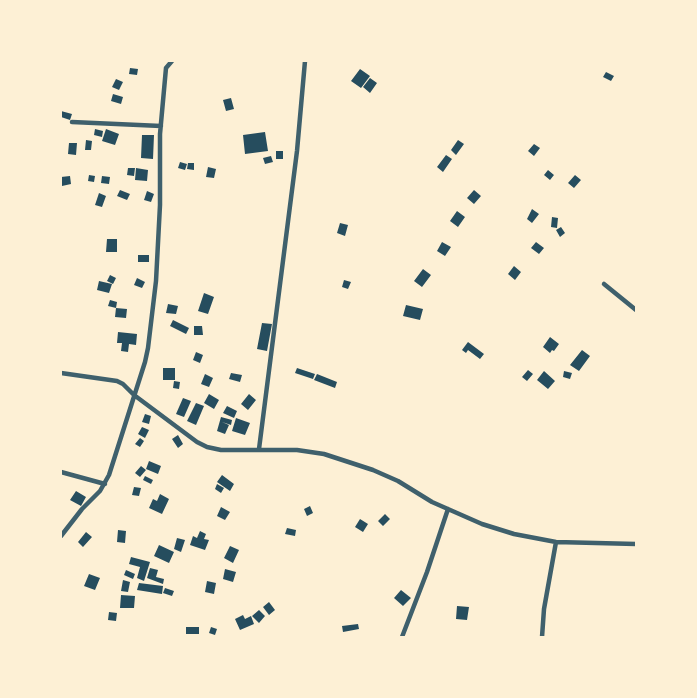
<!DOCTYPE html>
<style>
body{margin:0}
#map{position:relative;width:697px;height:698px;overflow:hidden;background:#fdf0d5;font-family:Figtree,sans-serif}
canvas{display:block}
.frame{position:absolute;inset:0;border:62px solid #fdf0d5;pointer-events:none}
</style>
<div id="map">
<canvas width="697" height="698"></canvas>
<div class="frame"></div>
</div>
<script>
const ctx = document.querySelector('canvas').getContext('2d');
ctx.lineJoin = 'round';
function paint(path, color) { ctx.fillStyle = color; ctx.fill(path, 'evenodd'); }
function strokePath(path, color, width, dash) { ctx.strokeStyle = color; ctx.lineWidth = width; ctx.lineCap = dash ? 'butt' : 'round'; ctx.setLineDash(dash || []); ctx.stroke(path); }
const building = new Path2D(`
 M130,68L138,69L137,75L129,74Z
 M360,69L370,76L361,88L351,81Z
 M606,72L614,76L611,81L603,77Z
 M370,78L377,83L370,93L363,87Z
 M116,79L123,82L119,90L112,87Z
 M113,94L123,97L121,104L111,101Z
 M231,98L234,109L226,111L223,100Z
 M61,111L72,114L70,120L61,117Z
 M95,129L103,131L102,137L94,135Z
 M106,129L119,134L115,145L102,141Z
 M265,132L268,151L245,154L243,135Z
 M142,135H154L153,159L141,158Z
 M86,140L92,141L91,150H85Z
 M458,140L464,144L456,155L451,150Z
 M69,143H77L76,155L68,154Z
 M534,144L540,148L534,156L528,151Z
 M276,151H283V159H276Z
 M446,155L452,159L443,172L437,167Z
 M271,156L273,162L265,164L263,158Z
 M180,162L187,164L185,170L178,168Z
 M188,163H194V170L187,169Z
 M208,167L216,169L214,178L206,177Z
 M128,168H135L134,176L127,175Z
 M136,168L148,170L147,181L135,180Z
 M548,170L554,175L550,180L544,175Z
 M89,175L95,176L94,182L88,181Z
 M575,175L581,180L574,188L568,183Z
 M70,176L71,184L62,186L61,177Z
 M102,176L110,177L109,184L101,183Z
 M120,190L130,194L127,200L117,196Z
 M474,190L481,196L474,204L467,198Z
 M147,191L154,194L151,202L144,200Z
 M99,193L106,196L102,207L95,205Z
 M532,209L539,214L532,223L527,219Z
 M457,211L465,217L458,227L450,221Z
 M552,217L558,218L557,228L551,227Z
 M340,223L348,225L345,236L337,233Z
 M561,227L565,233L560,237L556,230Z
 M107,239H117V252H106Z
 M442,242L451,247L445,256L437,251Z
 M536,242L544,248L539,254L531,248Z
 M138,255H149V262H138Z
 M514,266L521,272L515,280L508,274Z
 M423,269L431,275L422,287L414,281Z
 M110,275L116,278L113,284L107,281Z
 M137,278L145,282L142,288L134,285Z
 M344,280L351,282L348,289L342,287Z
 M99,281L112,284L109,293L97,290Z
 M204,293L214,297L208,314L198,311Z
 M110,300L117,302L116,308L108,306Z
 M168,304L178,306L176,314L166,313Z
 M406,305L423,309L420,320L403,316Z
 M116,308L127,309L126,318L115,317Z
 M173,320L189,328L186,334L170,326Z
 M262,323L272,324L267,351L257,349Z
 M194,326H202L203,335H194Z
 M118,332L137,334L136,345L129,344L128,352L121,351L122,343H117Z
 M550,337L559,344L554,351L552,350L550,353L543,347Z
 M468,342L484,354L480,359L468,350L466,353L462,350Z
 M582,350L590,356L579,371L570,365Z
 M196,352L203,355L200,363L193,360Z
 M163,368H175V380H163Z
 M297,368L315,374L313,379L295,373Z
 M528,370L533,374L527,381L522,377Z
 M544,371L555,381L548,389L537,380Z
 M564,371L572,373L570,379L563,377Z
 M231,373L242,375L240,382L229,379Z
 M205,374L213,378L209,387L201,384Z
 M317,374L337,382L335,388L314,380Z
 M174,381L180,382L179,389L173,388Z
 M209,394L219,400L214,409L204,403Z
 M249,394L256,400L248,410L241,404Z
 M183,398L191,401L184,417L176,414Z
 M196,403L204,406L196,425L187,421Z
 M227,406L237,411L234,418L223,413Z
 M145,414L151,416L149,424L142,422Z
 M221,417L232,420L231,425L222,422L229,425L225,434L217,431Z
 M236,418L250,423L245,435L232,431Z
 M142,427L149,430L145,438L138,434Z
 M178,435L183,444L178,448L172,439Z
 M140,438L144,441L140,447L135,444Z
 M149,461L161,466L158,474L146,469Z
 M141,466L146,470L140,477L135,473Z
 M222,475L234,484L230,491L217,482Z
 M145,476L153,480L151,484L143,480Z
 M217,484L224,488L221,493L215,489Z
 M134,487L141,488L139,496L132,495Z
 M76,491L86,497L81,506L70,500Z
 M160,494L169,499L162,514L149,508L153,499L157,501Z
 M310,506L313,513L307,516L304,509Z
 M221,507L230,512L225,520L217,516Z
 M385,514L390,519L383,526L378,521Z
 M360,519L368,524L363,532L355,527Z
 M287,528L296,530L295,536L285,534Z
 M118,530L126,531L125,543L117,542Z
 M200,531L206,534L204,539L209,540L205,550L190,545L193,536L197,538Z
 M86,532L92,537L83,547L78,542Z
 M177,538L185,540L181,552L174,549Z
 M159,545L174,552L169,563L154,556Z
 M230,546L239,550L233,563L224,558Z
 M131,557L150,562L144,581L137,578L140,567L129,564Z
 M150,568L158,570L156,577L164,579L163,584L147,578Z
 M225,569L236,572L233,582L223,579Z
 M126,570L135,574L133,579L124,575Z
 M89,574L100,578L95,590L84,586Z
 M123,580L130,582L128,592L121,591Z
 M207,581L216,583L214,594L205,592Z
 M139,583L163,586L162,594L137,590Z
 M165,588L174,591L172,596L163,593Z
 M401,590L411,598L403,606L394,598Z
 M121,595L135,596L134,608H120Z
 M269,602L275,610L269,615L263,607Z
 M457,606L469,607L467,620L456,619Z
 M259,610L265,616L259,623L252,616Z
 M109,612L117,613L116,621L108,620Z
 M243,615L245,619L251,616L254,624L240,630L235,619Z
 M358,624L359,629L343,632L342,626Z
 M186,627H199V634H186Z
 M211,627L217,629L215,635L209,633Z`);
const minor = new Path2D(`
 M72,122L161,126
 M604,284L636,310
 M61,373L117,381L123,384L134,395L197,442L207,447L221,450H297L324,454L373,470L398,481L432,502L482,524L514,534L556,542L636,544
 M259,449L297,151L305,61
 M61,472L105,484
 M61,536L82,509L100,491L109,475L145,362L148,348L156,281L160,205V134L166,68L172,61
 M402,637L427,572L448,509
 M542,637L544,609L556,542`);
paint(building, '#264d5e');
strokePath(minor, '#3f606c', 4.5);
</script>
